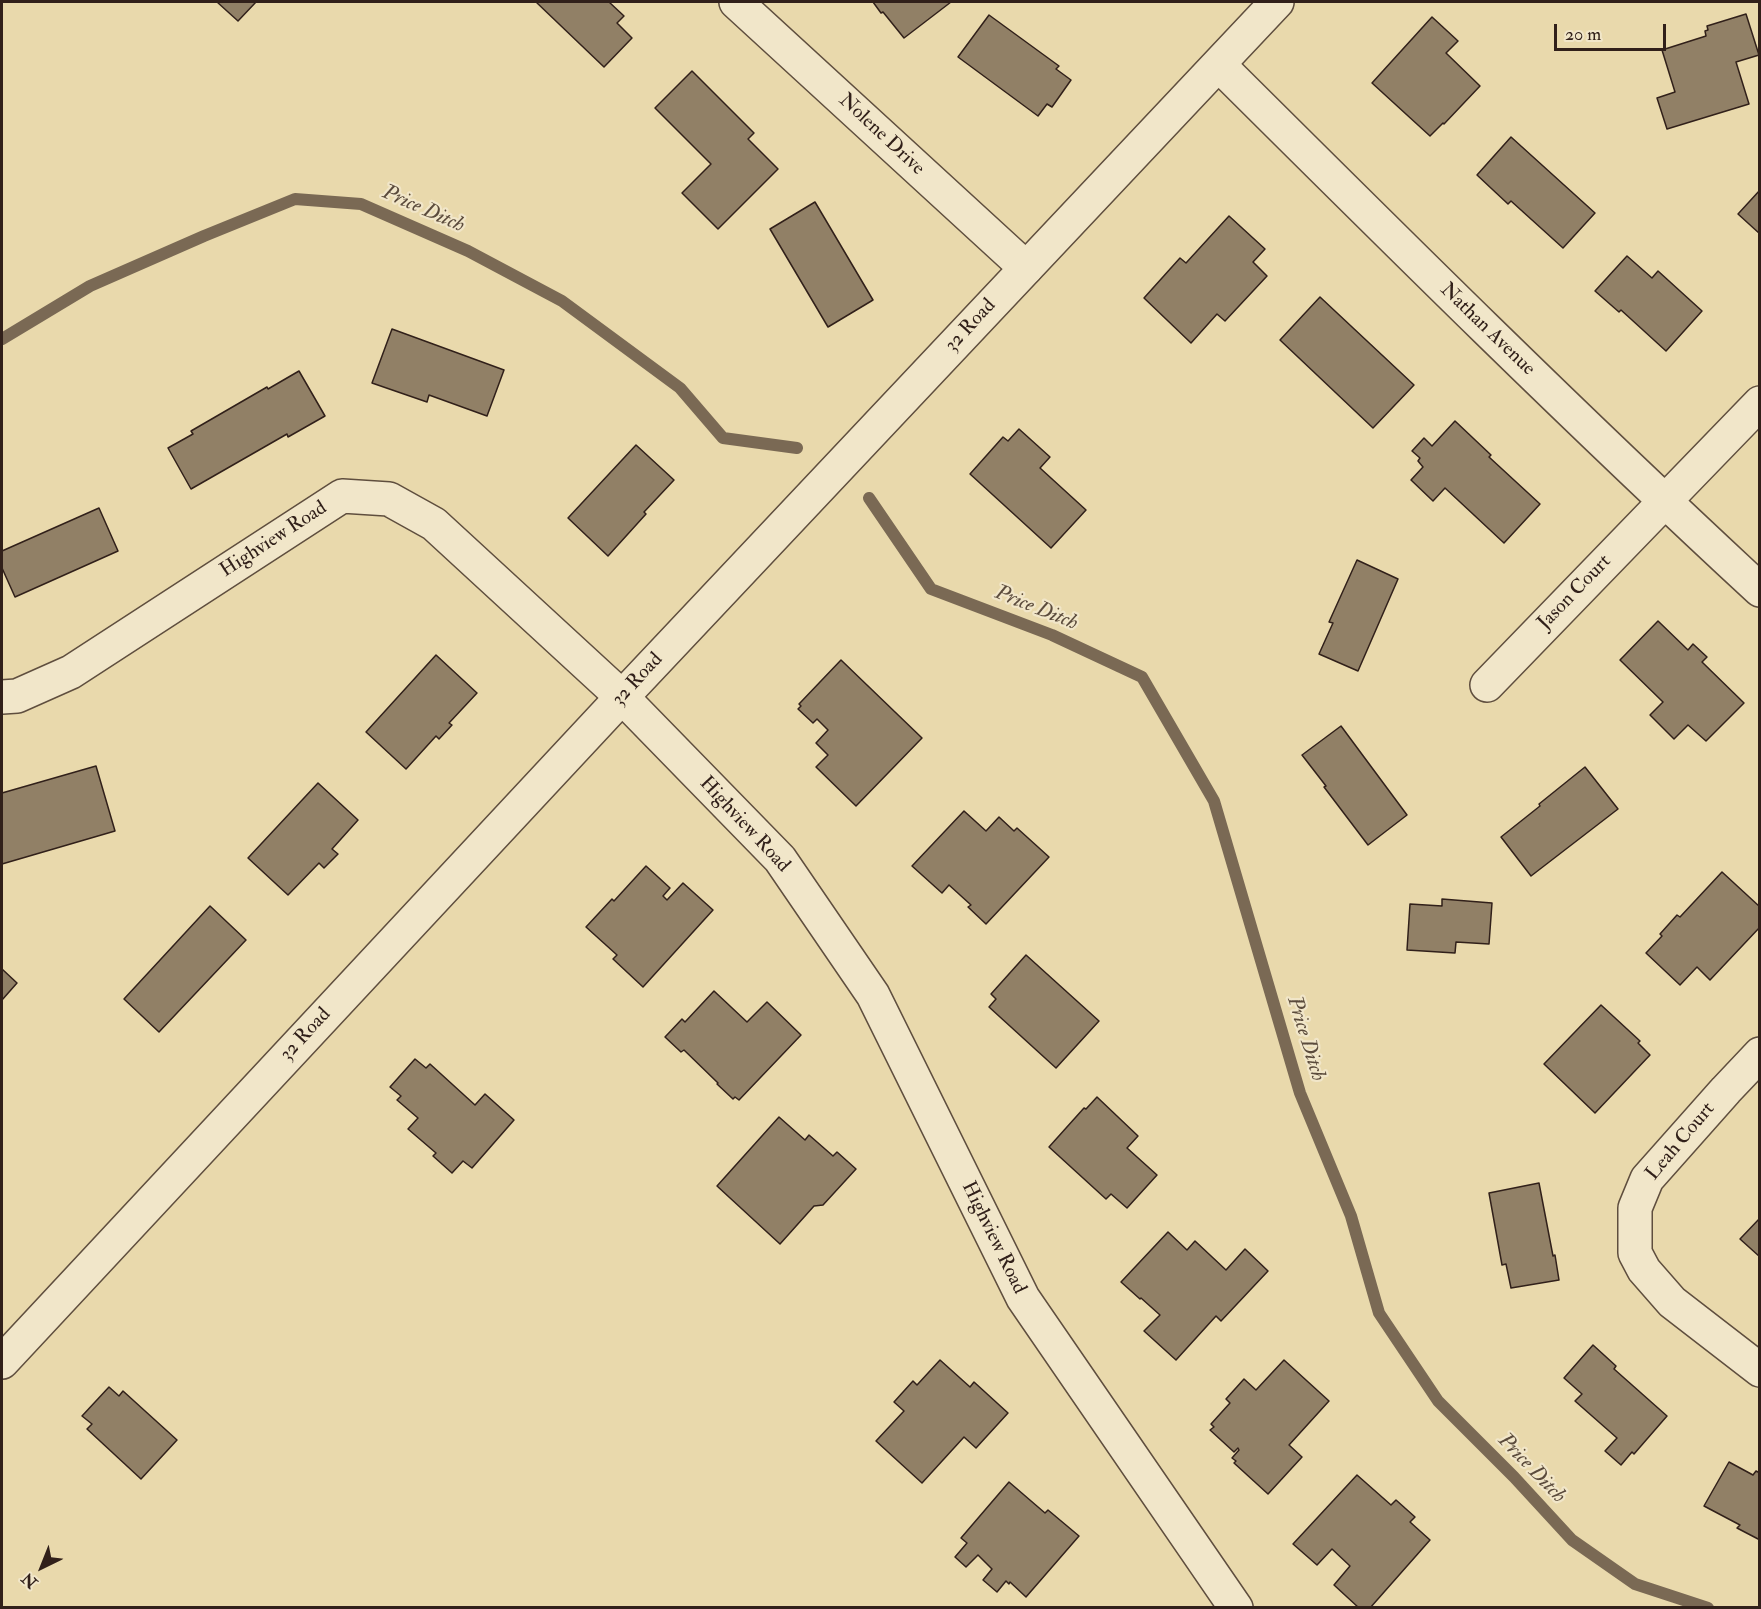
<!DOCTYPE html>
<style>
body{margin:0}
#map{position:relative;width:1761px;height:1609px;overflow:hidden;background:#e9d9ac;font-family:"IM FELL Double Pica",serif}
canvas{display:block}
.frame{position:absolute;inset:0;border:3px solid #31201a;pointer-events:none}
.north{position:absolute;left:12px;top:1537px;width:60px;height:60px;-webkit-text-stroke:4px #f1e6c9;paint-order:stroke;rotate:223deg;font-size:16px;font-weight:700;line-height:24px;text-align:center;color:#31201a}
.north::after{content:'';display:block;margin:auto;width:21px;height:27px;background:#31201a;clip-path:polygon(50% 0,100% 100%,50% 72%,0 100%)}
.scale{position:absolute;left:1554px;top:24px;width:112px;height:27px;box-sizing:border-box;border:3px solid #31201a;border-top:0;padding-left:8px;font-size:18px;line-height:21px;white-space:nowrap;color:#31201a;-webkit-text-stroke:4px #f1e6c9;paint-order:stroke}
</style>
<div id="map">
<canvas width="1761" height="1609"></canvas>
<div class="frame"></div>
<div class="north">N</div>
<div class="scale">20 m</div>
</div>
<script>
const ctx = document.querySelector('canvas').getContext('2d');
ctx.lineJoin = 'round';
function strokePath(path, color, width, dash) { ctx.strokeStyle = color; ctx.lineWidth = width; ctx.lineCap = dash ? 'butt' : 'round'; ctx.setLineDash(dash || []); ctx.stroke(path); }
function paint(path, color) { ctx.fillStyle = color; ctx.fill(path, 'evenodd'); }
function label(font, color, halo, rows, align = 'center') {
  ctx.font = font + ' "IM FELL Double Pica",serif'; ctx.lineWidth = 4.5; ctx.setLineDash([]); ctx.textBaseline = 'middle'; ctx.strokeStyle = halo; ctx.fillStyle = color; for (const [text, x, y, turn = 0] of rows) {
    ctx.save(); ctx.translate(x, y); ctx.rotate((+turn || 0) * Math.PI / 180); ctx.textAlign = isNaN(turn) ? turn : align; if (halo) ctx.strokeText(text, 0, 0); ctx.fillText(text, 0, 0); ctx.restore();
  }
}
const stream = new Path2D(`
 M2,339L90,286L204,236L295,199L361,204L468,251L562,301L680,388L723,438L797,448
 M869,498L931,589L1052,635L1142,677L1214,801L1300,1093L1351,1216L1379,1313L1438,1401L1514,1477L1572,1540L1635,1584L1708,1608`);
const building = new Path2D(`
 M217,2H256L238,21Z
 M536,2H609L624,16L617,23L632,38L604,67Z
 M873,2H951L904,38L883,12L881,13Z
 M1746,14L1759,55L1736,62L1749,104L1667,129L1657,98L1675,92L1662,50L1706,36L1705,31L1708,30L1707,26Z
 M989,15L1059,66L1056,69L1071,80L1052,107L1047,104L1038,116L958,57Z
 M1432,17L1458,41L1446,53L1480,86L1444,124L1443,123L1430,136L1372,83Z
 M692,71L754,133L748,139L778,169L718,229L682,193L711,164L655,108Z
 M1511,137L1595,213L1563,248L1511,201L1508,204L1477,175Z
 M1760,190V234L1738,214Z
 M815,202L873,300L828,327L770,229Z
 M1229,216L1265,249L1253,262L1267,276L1225,321L1217,314L1191,343L1144,298L1180,258L1186,263Z
 M1627,256L1652,278L1658,271L1702,311L1666,351L1621,310L1619,312L1595,291Z
 M1320,297L1414,385L1373,428L1280,340Z
 M392,329L504,370L487,416L429,395L427,402L372,383Z
 M299,371L325,416L288,437L287,434L191,489L168,448L193,434L191,431L267,387L268,389Z
 M1455,421L1491,455L1489,457L1540,504L1504,543L1445,488L1433,501L1411,480L1423,467L1418,461L1420,458L1412,451L1424,438L1432,446Z
 M1019,429L1050,457L1040,468L1086,510L1051,548L970,474L1003,437L1008,441Z
 M636,445L674,480L644,512L646,514L608,556L568,518Z
 M99,508L118,551L15,597L2,568V551Z
 M1357,560L1398,579L1358,671L1319,654L1333,623L1329,622Z
 M1658,621L1688,650L1693,644L1707,657L1702,662L1744,703L1706,741L1688,725L1674,739L1650,715L1663,702L1620,660Z
 M436,655L477,693L449,723L452,725L439,739L436,736L406,769L366,732Z
 M841,660L922,738L856,806L816,767L828,755L816,743L828,730L817,719L813,723L798,709L801,706L799,704Z
 M1341,726L1407,815L1368,845L1324,787L1326,786L1302,755Z
 M96,766L115,831L2,864V793Z
 M1585,767L1618,809L1531,876L1501,837L1540,806L1539,804Z
 M318,783L358,820L332,849L338,854L324,868L319,863L288,895L248,858Z
 M964,811L986,831L999,817L1014,831L1017,828L1049,857L986,924L968,907L971,905L949,885L942,893L912,866Z
 M646,866L670,888L663,896L667,900L683,883L713,910L643,987L613,959L617,955L586,927L612,899L614,901Z
 M1722,872L1760,907V927L1710,980L1697,967L1680,985L1646,953L1662,936L1660,934L1677,915L1680,917Z
 M1442,899L1492,903L1489,944L1456,942L1455,953L1407,950L1410,904L1442,906Z
 M210,906L246,940L159,1032L124,999Z
 M1026,955L1099,1021L1056,1068L989,1007L996,999L991,994Z
 M2,969L17,983L2,1000Z
 M714,991L747,1022L767,1002L801,1035L739,1100L735,1097L733,1099L717,1084L718,1083L684,1050L681,1052L665,1037L682,1019L685,1022Z
 M1601,1005L1640,1041L1638,1043L1650,1055L1595,1113L1544,1064Z
 M415,1059L426,1068L430,1064L475,1105L485,1094L514,1120L472,1168L463,1161L452,1173L433,1156L436,1153L408,1129L418,1118L397,1100L401,1096L390,1087Z
 M1097,1097L1138,1136L1127,1148L1157,1175L1127,1208L1111,1194L1106,1199L1049,1147L1084,1108L1086,1109Z
 M779,1117L805,1140L809,1135L833,1156L837,1152L856,1169L823,1205L814,1206L780,1244L717,1186Z
 M1539,1183L1553,1256L1555,1255L1559,1280L1511,1288L1506,1264L1502,1265L1489,1193Z
 M1760,1218V1257L1740,1239Z
 M1168,1232L1187,1250L1195,1241L1226,1270L1245,1249L1268,1271L1221,1321L1216,1316L1176,1360L1144,1331L1160,1315L1141,1298L1140,1299L1121,1282Z
 M1593,1345L1616,1366L1614,1369L1667,1416L1634,1454L1632,1452L1621,1465L1605,1451L1617,1438L1575,1401L1582,1394L1564,1378Z
 M940,1360L970,1387L974,1382L1008,1413L976,1448L964,1437L922,1483L876,1441L904,1411L894,1402L913,1381L917,1385Z
 M1284,1360L1329,1401L1289,1445L1302,1457L1268,1494L1234,1463L1236,1461L1232,1458L1239,1450L1238,1448L1234,1452L1210,1430L1214,1427L1211,1424L1230,1403L1226,1399L1244,1379L1256,1390Z
 M109,1387L119,1396L123,1391L177,1440L141,1479L87,1429L92,1424L82,1416Z
 M1729,1462L1753,1475L1756,1471L1760,1473V1540L1737,1528L1740,1525L1704,1506Z
 M1357,1475L1391,1505L1396,1500L1415,1517L1410,1522L1430,1540L1370,1608H1359L1334,1585L1350,1566L1332,1549L1317,1565L1293,1544Z
 M1009,1482L1045,1513L1048,1510L1079,1536L1026,1597L1010,1582L1009,1584L1006,1581L997,1592L983,1580L992,1569L978,1555L966,1567L955,1557L967,1543L961,1538Z`);
const minor = new Path2D(`
 M736,2L1026,268
 M1219,65C1397,242 1575,419 1760,590
 M1487,685L1760,403
 M2,697L17,696L71,672L342,496L389,499L434,524L622,697L780,859L873,995L1023,1298L1236,1608
 M1760,1054L1726,1090L1647,1179L1635,1208V1253L1644,1270L1672,1302L1760,1370`);
const tertiary = new Path2D(`
 M2,1362L622,697L1277,2`);
const streetNames = [
 ["Nolene Drive",881,135,43],
 ["32 Road",971,326,-47],
 ["Nathan Avenue",1487,330,44],
 ["Highview Road",274,540,-33],
 ["Jason Court",1575,593,-46],
 ["32 Road",638,680,-47],
 ["Highview Road",744,825,47],
 ["32 Road",306,1035,-47],
 ["Leah Court",1681,1142,-50],
 ["Highview Road",993,1238,64]
];
const waterNames = [
 ["Price Ditch",423,210,24],
 ["Price Ditch",1036,609,22],
 ["Price Ditch",1305,1039,73],
 ["Price Ditch",1531,1469,46]
];
strokePath(stream, '#7a6954', 12);
paint(building, '#918066');
strokePath(building, '#31201a', 1.5);
strokePath(minor, '#5f4e3e', 36);
strokePath(tertiary, '#5f4e3e', 36);
strokePath(minor, '#f1e6c9', 33);
strokePath(tertiary, '#f1e6c9', 33);
label('20px', '#31201a', '#f1e6c9', streetNames);
label('italic 21px', '#5b4b3c', '#f1e6c9', waterNames);
</script>
